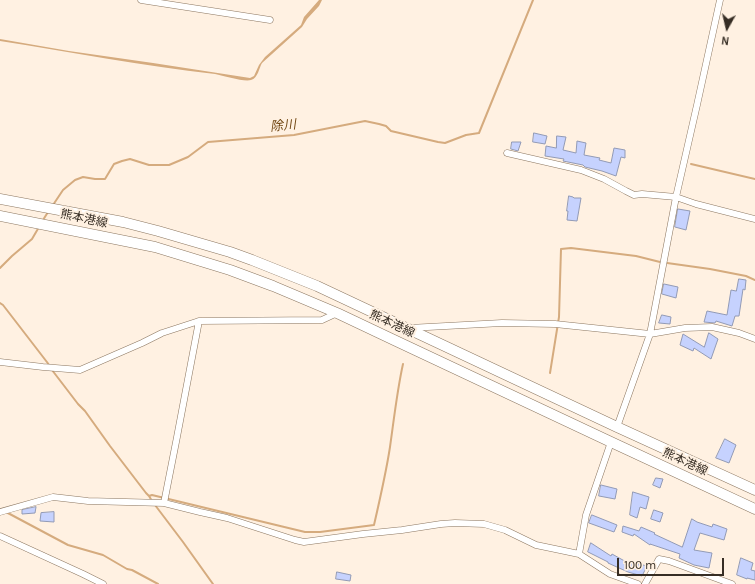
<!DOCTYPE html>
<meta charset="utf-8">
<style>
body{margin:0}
#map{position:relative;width:755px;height:584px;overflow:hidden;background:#fff1e2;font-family:Karla,sans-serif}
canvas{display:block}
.north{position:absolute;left:707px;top:8px;width:40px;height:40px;-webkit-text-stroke:3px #fff1e2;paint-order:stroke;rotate:188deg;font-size:11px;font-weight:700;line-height:16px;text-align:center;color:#362d24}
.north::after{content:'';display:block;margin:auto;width:14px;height:18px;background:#362d24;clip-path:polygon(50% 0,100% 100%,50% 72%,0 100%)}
.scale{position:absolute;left:617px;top:558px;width:107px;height:18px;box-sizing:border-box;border:2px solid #362d24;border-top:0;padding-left:5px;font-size:12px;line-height:14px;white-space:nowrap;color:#362d24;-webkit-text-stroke:3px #fff1e2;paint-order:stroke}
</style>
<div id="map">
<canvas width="755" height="584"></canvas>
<div class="north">N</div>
<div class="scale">100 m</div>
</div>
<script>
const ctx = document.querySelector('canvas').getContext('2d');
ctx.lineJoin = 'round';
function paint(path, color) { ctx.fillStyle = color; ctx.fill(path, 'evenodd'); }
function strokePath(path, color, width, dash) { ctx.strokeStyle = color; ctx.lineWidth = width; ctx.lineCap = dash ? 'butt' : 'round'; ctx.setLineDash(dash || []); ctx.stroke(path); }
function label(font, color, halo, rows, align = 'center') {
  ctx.font = font + ' Karla,"Noto Sans JP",sans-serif'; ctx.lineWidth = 4; ctx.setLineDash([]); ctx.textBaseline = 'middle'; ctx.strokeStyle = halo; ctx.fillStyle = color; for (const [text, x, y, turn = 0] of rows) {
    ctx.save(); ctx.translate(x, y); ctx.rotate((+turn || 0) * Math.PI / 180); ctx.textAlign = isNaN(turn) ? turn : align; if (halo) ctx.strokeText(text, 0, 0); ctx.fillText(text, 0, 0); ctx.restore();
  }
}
const water = new Path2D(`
 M319,0H322L319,6L307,19L302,27L262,63C259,68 258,78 251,80C244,82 224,76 215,74C143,66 72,52 0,41V39L69,51L153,63L250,78L254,76L259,65L265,57L301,25L304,17Z`);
const stream = new Path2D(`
 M691,164L755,179
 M53,205L63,190L75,180L83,177L95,179H105L114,164L122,161L130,159L149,165H169L188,157L208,142L294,135L365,121L379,124L386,126L391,131L438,142L445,143L466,135L479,133L533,0
 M43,220L48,212
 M0,268L12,256L32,239L39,227
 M0,303L3,305L50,366
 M52,370L78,404L85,411L110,446L146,493L149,496L152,501
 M550,373L559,317L561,249L571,248L636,256L660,262L710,269L746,276L755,280
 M149,496L152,495L305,532H320L374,525C380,499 386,473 390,447C394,419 397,391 403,364
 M155,505L183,542L213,584
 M6,512L68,545L103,555L127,569L132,570L158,584`);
const building = new Path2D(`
 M534,133L547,136L545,144L533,142Z
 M557,136L566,137L563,150L576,153L577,141L586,143L584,155L600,158L599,160L611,163L614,148L625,150V158L621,157L616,176L602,171L585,167L583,165L563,161L564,159L545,156L546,146L556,148Z
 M512,142H521L518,151L511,149Z
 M569,196L573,197L574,198H581L577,221L567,220L568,211H567Z
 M678,209L690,211L686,230L675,227Z
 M739,279L746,280L745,290L743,289L739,316H735L732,326L716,321L715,323L704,322L707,311L727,315L731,290L736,291Z
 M664,284L678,287L676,298L662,294Z
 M662,315L671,317L670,324L659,323Z
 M709,333L718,339L711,359L694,348L693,351L680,345L683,334L704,347Z
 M725,439L736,445L729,463L716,458Z
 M656,478L663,479L660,488L653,485Z
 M601,485L617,489L615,499L599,496Z
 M633,492L649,497L646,509L640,507L637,518L630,515Z
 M36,507L35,513L22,514V510Z
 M654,510L663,513L660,522L651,519Z
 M54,512V522L40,521L41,513Z
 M592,515L617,525L614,532L589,523Z
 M692,519L697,522L712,527L713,524L727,529L724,540L700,533L694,550L712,553L709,568L694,565L679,558L680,554L650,544V545L634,534L633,536L622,532L623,526L639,531L641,527L655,533L654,534L682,547Z
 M591,543L611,556L612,554L630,564L631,562L647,566L642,576L628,572L608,563V562L588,552Z
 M741,558L753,563L751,570L755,571V580L747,578V579L737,575Z
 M337,572L351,575L350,581L336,579Z`);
const minor = new Path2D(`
 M141,0L270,20
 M507,153L581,170L604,179L626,191L634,195L642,194L676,197L696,204L755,219
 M409,328L502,323L555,324L650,334L685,328L712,327L739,333L755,339
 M0,362L43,367L80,370L142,343L162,333L199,321L322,320L337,313
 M617,427L650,334L676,197L697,105L720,0
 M164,503L177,437L199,321
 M0,512L53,497L88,501L164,503L200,512L227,518L295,540L304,542L363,534L402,530L441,524L455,523L484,524L505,530L536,545L560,550L579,554L610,574L638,584
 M0,536L83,574L103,584
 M579,554L586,515L611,442
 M645,584L659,559L669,561L732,584`);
const primary = new Path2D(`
 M0,199L123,222L158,231L230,252L252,260L317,286L617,427L755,490
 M0,216L155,247L230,270L273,286L337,313L394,340L611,442L755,509`);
const streetNames = [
 ["熊本港線",84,219,12],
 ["熊本港線",392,324,25],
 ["熊本港線",685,462,25]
];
const waterNames = [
 ["除川",283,126,-6]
];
paint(water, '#d5ab7e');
strokePath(stream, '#d5ab7e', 2);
paint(building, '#c6d2fe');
strokePath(building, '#929ab5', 1);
strokePath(minor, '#8c7761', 7);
strokePath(primary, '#8c7761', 11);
strokePath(minor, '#fff', 6);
strokePath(primary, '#fff', 10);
label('12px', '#362d24', '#fff1e2', streetNames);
label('italic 13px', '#724814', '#fff1e2', waterNames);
</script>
